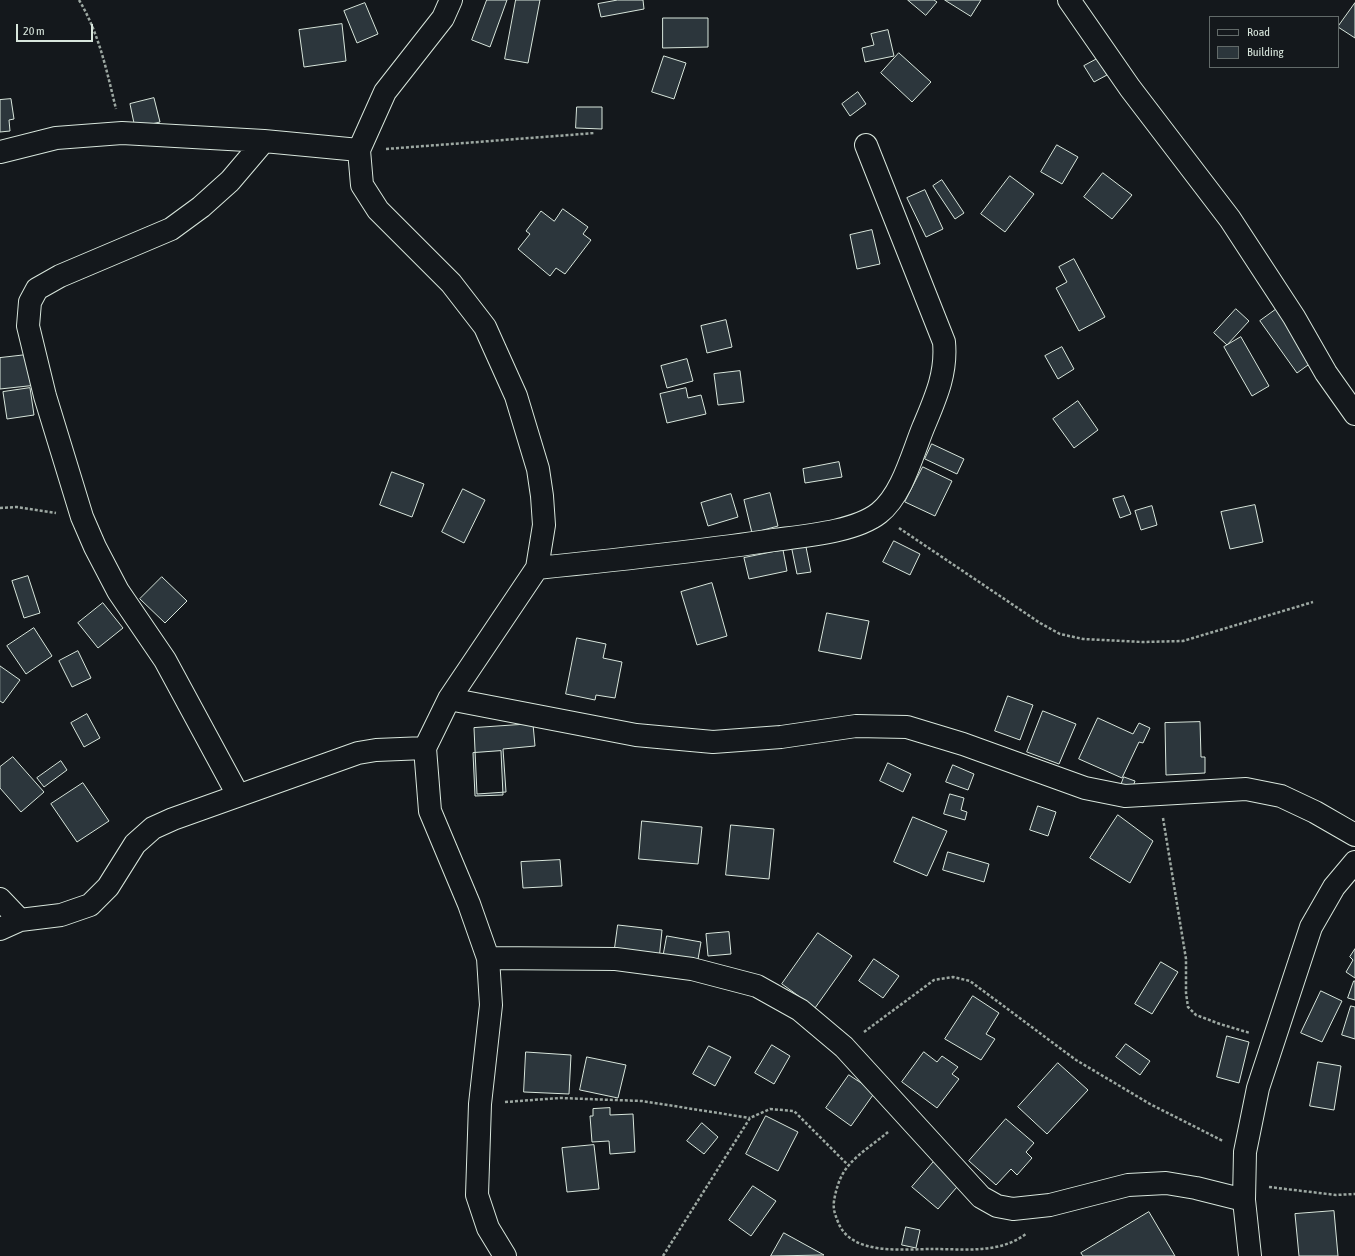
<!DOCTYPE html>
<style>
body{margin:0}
#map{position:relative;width:1355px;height:1256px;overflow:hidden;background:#14181c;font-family:"Asap Condensed",sans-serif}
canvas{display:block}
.legend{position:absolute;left:1209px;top:16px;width:130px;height:52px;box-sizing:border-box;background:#14181c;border:1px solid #626a69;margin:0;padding:5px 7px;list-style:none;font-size:12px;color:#d8e6dc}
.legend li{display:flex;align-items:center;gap:8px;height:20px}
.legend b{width:20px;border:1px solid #626a69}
.scale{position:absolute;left:16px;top:24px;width:77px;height:18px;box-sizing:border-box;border:2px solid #d8e6dc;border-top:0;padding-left:5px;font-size:12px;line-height:14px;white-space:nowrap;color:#d8e6dc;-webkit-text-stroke:3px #14181c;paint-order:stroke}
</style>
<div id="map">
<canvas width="1355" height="1256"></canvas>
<ul class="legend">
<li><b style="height:5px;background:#14181c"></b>Road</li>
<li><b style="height:11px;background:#2c363c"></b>Building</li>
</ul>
<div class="scale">20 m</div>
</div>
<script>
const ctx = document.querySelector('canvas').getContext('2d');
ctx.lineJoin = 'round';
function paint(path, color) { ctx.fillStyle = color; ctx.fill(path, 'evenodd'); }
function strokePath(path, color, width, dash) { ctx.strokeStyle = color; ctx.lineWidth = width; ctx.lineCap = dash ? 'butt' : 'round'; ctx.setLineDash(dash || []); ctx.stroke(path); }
const building = new Path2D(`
 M487,0H507L490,47L472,40Z
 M516,0H540L528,63L505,59Z
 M618,0H643L644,9L601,17L598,4Z
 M908,0H934L937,2L926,15Z
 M945,0H981L971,16Z
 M365,3L378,34L357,43L344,11Z
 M1355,3V38L1338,27Z
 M663,18H708V47L663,48Z
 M342,24L346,61L304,67L299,30Z
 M888,30L894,56L865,62L862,48L874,45L871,34Z
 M899,53L931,82L912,102L881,73Z
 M664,56L686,63L674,99L652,92Z
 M1097,59L1107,75L1094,82L1084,66Z
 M858,92L866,104L850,116L842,104Z
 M154,98L160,122L135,128L130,104Z
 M11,99L14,119L9,120L10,131L0,132V100Z
 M577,107H602V129L576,128Z
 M1057,145L1078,157L1062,184L1041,172Z
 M1103,173L1132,195L1112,219L1084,197Z
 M1010,176L1034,194L1005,232L981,214Z
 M942,180L964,213L955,219L933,186Z
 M925,190L943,229L926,237L907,198Z
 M563,209L588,227L583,234L591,240L565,274L556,268L550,276L518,249L530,234L526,231L541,211L554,221Z
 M872,230L880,264L857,269L850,235Z
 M1074,259L1105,317L1079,331L1056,288L1067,282L1059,267Z
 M1278,308L1315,360L1297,373L1260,321Z
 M1236,309L1249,321L1227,345L1214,333Z
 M726,320L732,347L707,353L701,326Z
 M1241,337L1269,386L1252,396L1224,347Z
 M1062,347L1074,369L1058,379L1045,356Z
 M35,354L37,385L0,389V358Z
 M687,359L693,381L667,388L661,366Z
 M740,371L744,402L718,405L714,374Z
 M30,388L34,415L7,419L3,392Z
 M686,388L688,398L701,395L706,414L667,423L660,394Z
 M1078,401L1098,430L1074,448L1053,419Z
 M932,444L964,459L957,474L925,459Z
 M839,462L842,477L805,483L803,469Z
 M923,467L952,481L935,516L905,502Z
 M392,472L424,484L412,517L380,505Z
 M463,489L485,500L464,543L442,532Z
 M770,493L778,526L752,533L744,500Z
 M731,494L738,517L708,526L701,503Z
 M1124,496L1131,514L1120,518L1113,499Z
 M1255,505L1263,542L1230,549L1221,512Z
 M1152,506L1157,525L1141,530L1135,511Z
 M894,541L920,554L910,575L883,562Z
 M805,542L811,572L797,574L791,545Z
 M783,550L787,571L749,579L744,558Z
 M28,576L40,613L24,618L12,581Z
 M162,577L187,601L165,623L140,599Z
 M712,583L727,636L697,645L681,592Z
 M103,603L123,628L98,648L78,623Z
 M827,613L869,621L861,659L819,651Z
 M34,628L52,656L26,674L7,646Z
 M577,638L606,644L603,658L622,662L615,698L596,695L595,700L566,694Z
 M78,651L91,678L72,687L59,661Z
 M0,666L20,680L3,703L0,701Z
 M1008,696L1033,705L1020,740L995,731Z
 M1043,711L1076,724L1059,764L1027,752Z
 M87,714L100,738L84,747L71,723Z
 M1098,718L1133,734L1139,723L1150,728L1143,743L1139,742L1122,778L1079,759Z
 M1200,722L1201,757H1205V773L1166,775L1165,723Z
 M533,724L535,746L503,749L506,792L477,794L474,728Z
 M501,751L503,795L475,796L473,753Z
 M13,757L44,792L21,812L0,788V767Z
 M61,761L67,770L44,787L37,778Z
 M888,763L911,774L903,792L880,781Z
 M953,765L974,774L968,790L946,782Z
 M1124,777L1135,781L1130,795L1119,791Z
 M83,783L109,821L77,842L51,804Z
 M950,794L964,798L961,810L967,812L965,820L944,814Z
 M1038,806L1056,812L1048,836L1030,830Z
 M1118,815L1153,841L1130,883L1090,858Z
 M913,817L947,831L927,876L894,862Z
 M642,821L702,827L698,864L639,859Z
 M731,825L774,829L769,879L726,875Z
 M948,852L989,864L984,882L943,870Z
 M560,860L562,886L523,888L521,862Z
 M618,925L662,930L659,960L614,955Z
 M729,932L731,954L708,956L706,934Z
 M818,933L852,956L815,1008L782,984Z
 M667,936L701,942L697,965L663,958Z
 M1355,949V978L1346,972L1353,960L1350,957Z
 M874,959L899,976L883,998L859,981Z
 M1161,962L1178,972L1152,1014L1135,1004Z
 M1354,981H1355V1000L1348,998Z
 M1321,991L1342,1001L1322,1042L1301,1033Z
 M973,996L999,1013L986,1034L995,1039L981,1060L945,1039Z
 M1351,1006L1355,1007V1039L1342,1035Z
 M1227,1036L1249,1042L1239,1083L1217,1077Z
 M1126,1044L1150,1061L1140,1075L1116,1057Z
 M772,1045L790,1056L774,1084L755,1073Z
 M709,1046L731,1057L715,1086L693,1074Z
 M526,1052L571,1055L569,1094L524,1092Z
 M924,1052L937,1062L942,1056L958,1067L952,1074L959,1079L937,1108L902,1082Z
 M587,1057L626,1065L618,1098L580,1090Z
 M1318,1062L1341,1066L1334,1110L1310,1106Z
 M1058,1063L1088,1090L1047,1134L1018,1107Z
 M849,1075L875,1092L851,1126L826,1108Z
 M610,1108V1115L633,1114L635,1152L610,1154L609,1141L592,1142L590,1116H593V1109Z
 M766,1116L798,1132L778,1171L746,1154Z
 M1006,1119L1034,1143L1026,1152L1032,1158L1017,1175L1011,1169L996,1185L969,1161Z
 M702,1123L718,1137L704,1154L687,1141Z
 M594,1145L599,1189L567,1192L562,1148Z
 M937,1158L963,1180L938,1209L912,1187Z
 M753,1186L776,1201L751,1236L729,1220Z
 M1334,1211L1338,1256H1299L1295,1214Z
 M1149,1212L1175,1256H1083L1081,1253Z
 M906,1227L920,1230L916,1248L902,1245Z
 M784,1233L824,1255L771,1256Z`);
const path = new Path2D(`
 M79,0C99,33 107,72 116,109
 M386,149L595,133
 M0,508L17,507L56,513
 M899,528L1040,623L1060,634L1083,639L1142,642L1183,641L1313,602
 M1163,818L1186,959V993L1188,1007L1196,1015L1220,1024L1250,1033
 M864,1032L934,980L953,977L970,981L1076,1060L1150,1104L1223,1141
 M505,1102L560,1098L642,1101L750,1118
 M888,1132C875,1143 859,1153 849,1165C840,1175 836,1189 834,1201C833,1210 835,1214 838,1222C851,1256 903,1249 933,1249C965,1249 1001,1254 1027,1233
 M1269,1187L1336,1195L1355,1194
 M663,1256L750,1118L770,1109L794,1111L848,1165`);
const minor = new Path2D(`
 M451,0L443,18L385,92L359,150L362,185L378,210L451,283L485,327L516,396L538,469L542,496L544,525L537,568L449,699L425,748L430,811L469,904L488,958L491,1005L480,1104L477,1195L488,1228L505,1256
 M1069,0L1130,88L1230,219L1294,317L1326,373L1355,414
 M0,152L56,138L122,133L264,141L359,150
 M537,568C616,560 695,552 774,540C804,536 855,532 879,513C902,495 912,455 923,428C935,399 947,374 944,342L866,145
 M449,699L636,735L713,742L781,737L856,726L907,727L963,744L1085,788L1125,796L1246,789L1281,796L1315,812L1355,835
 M238,795L165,660L118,591L95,547L82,517L45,396L28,326L30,302L37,289L60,276L171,229L201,207L230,181L264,141
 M0,899L20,920
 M0,929L20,920L61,915L90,905L108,887L135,844L153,828L173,819L358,753L376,750L425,748
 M488,958L616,959L692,969L757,986L800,1010L844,1047L981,1197L997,1206L1013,1209L1050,1205L1128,1185L1166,1183L1196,1188L1244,1200
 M1250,1256L1244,1200L1245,1152L1258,1088L1311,927L1334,887L1355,862`);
paint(building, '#2c363c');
strokePath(building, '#d8e6dc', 1);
strokePath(minor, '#d8e6dc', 24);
strokePath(path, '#9da8a2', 2.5, [3, 2]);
strokePath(minor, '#14181c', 22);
</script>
